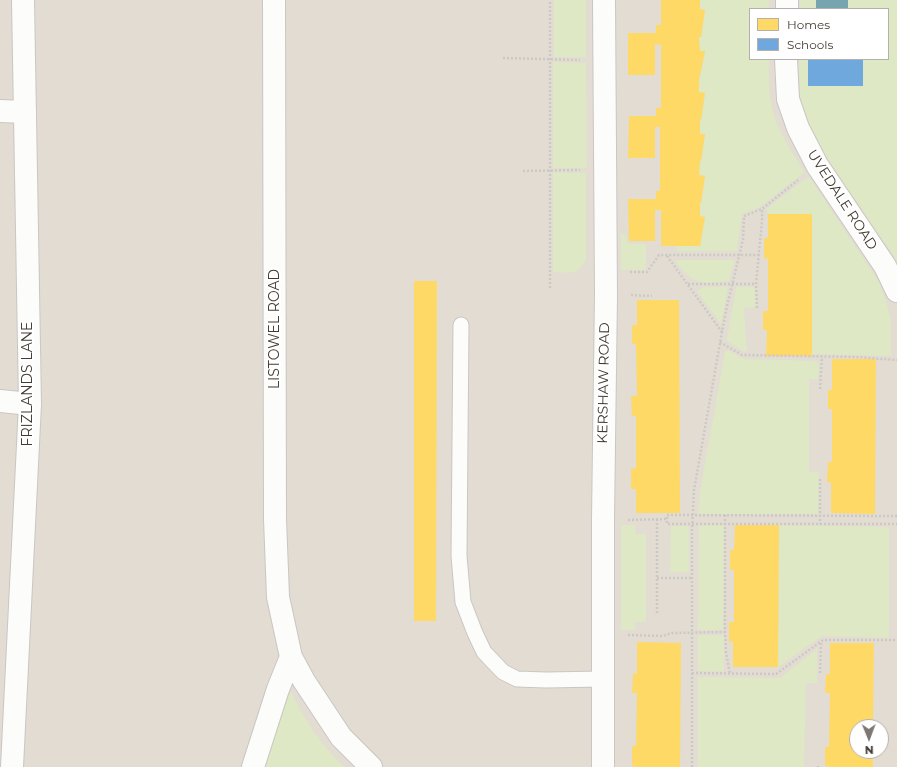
<!DOCTYPE html>
<style>
body{margin:0}
#map{position:relative;width:897px;height:767px;overflow:hidden;background:#eeeae6;font-family:Montserrat,sans-serif}
canvas{display:block}
.legend{position:absolute;left:749px;top:8px;width:140px;height:52px;box-sizing:border-box;background:#fff;border:1px solid #b4b1ad;margin:0;padding:5px 7px;list-style:none;font-size:12px;color:#433b33}
.legend li{display:flex;align-items:center;gap:8px;height:20px}
.legend b{width:20px;border:1px solid #b4b1ad}
.north{position:absolute;left:849px;top:719px;width:40px;height:40px;box-sizing:border-box;background:#fff;border:1px solid #b4b1ad;border-radius:50%;rotate:179deg;font-size:11px;font-weight:700;line-height:16px;text-align:center;color:#433b33}
.north::after{content:'';display:block;margin:auto;width:14px;height:18px;background:#7f7872;clip-path:polygon(50% 0,100% 100%,50% 72%,0 100%)}
</style>
<div id="map">
<canvas width="897" height="767"></canvas>
<ul class="legend">
<li><b style="height:11px;background:#ffd966"></b>Homes</li>
<li><b style="height:11px;background:#6fa8dc"></b>Schools</li>
</ul>
<div class="north">N</div>
</div>
<script>
const ctx = document.querySelector('canvas').getContext('2d');
ctx.lineJoin = 'round';
function paint(path, color) { ctx.fillStyle = color; ctx.fill(path, 'evenodd'); }
function strokePath(path, color, width, dash) { ctx.strokeStyle = color; ctx.lineWidth = width; ctx.lineCap = dash ? 'butt' : 'round'; ctx.setLineDash(dash || []); ctx.stroke(path); }
function label(font, color, halo, rows, align = 'center') {
  ctx.font = font + ' Montserrat,sans-serif'; ctx.lineWidth = 4; ctx.setLineDash([]); ctx.textBaseline = 'middle'; ctx.strokeStyle = halo; ctx.fillStyle = color; for (const [text, x, y, turn = 0] of rows) {
    ctx.save(); ctx.translate(x, y); ctx.rotate((+turn || 0) * Math.PI / 180); ctx.textAlign = isNaN(turn) ? turn : align; if (halo) ctx.strokeText(text, 0, 0); ctx.fillText(text, 0, 0); ctx.restore();
  }
}
const residential = new Path2D(`
 M0,0H897V767H0ZM750,9H888V59H750ZM857,727H881V751H857Z`);
const green = new Path2D(`
 M554,0H586V57H554Z
 M700,0H769V9H750V59H769C769,77 768,97 774,115C780,135 794,155 805,172L760,207L742,214L737,251H677L676,246H700L705,217L700,216V203H701L705,176L699,175L700,161H701L705,135L700,134V120H701L705,93L699,92V80L705,52L700,51L699,37L701,36L705,10L700,9Z
 M800,0H897V261L812,136L800,101L799,59H888V9H800Z
 M553,62L586,63L587,168H553Z
 M553,172L586,173V260C578,275 569,273 553,272Z
 M806,178H810L879,282L886,301L891,320V355L888,356L811,354L812,214H768L766,209Z
 M621,233L627,236V243L646,244V270H621Z
 M676,260H735L729,281C719,282 705,284 696,281C688,277 682,269 676,263Z
 M703,287H728L721,324L697,291Z
 M736,287H754L755,289L756,307L744,308L747,351H743L728,342L727,339Z
 M725,351H730L743,359L816,361L819,363L818,379H809V472H819L818,514H698L700,492Z
 M621,525H635L636,534H646V622H635V630H621Z
 M699,525H724L723,630H698Z
 M779,525L889,527V638L822,636L778,667Z
 M671,526H689V572H670Z
 M698,635H724V671H698Z
 M817,649V683H806L804,767H698V677L780,678Z
 M292,693C304,719 323,748 345,767H263L284,697Z`);
const homes = new Path2D(`
 M661,0H700V9L705,10L701,37H699L700,51H705L699,80V92L705,93L701,120H700V134H705L701,161H700L699,175L705,176L701,203H700V216L705,217L700,246H661V210H655V241H629L628,199H656V191H660V127H655V158H628L629,116H656V108H661V45L655,44V75H628V33H656V25H661Z
 M768,214H812V356H766L767,330H763V311H768V258L764,259V238H768Z
 M414,281H437L436,621H414Z
 M637,300H679L680,513H636V489H631V469L636,468V416H632L631,396H637L636,344H632V325H637Z
 M832,359H876L875,514L831,513V482H827L828,462H832V409H828V390H832Z
 M735,525H779L778,667H733V641L729,642V622H734V570H730V550H734Z
 M637,642L681,643L680,767H635V766H632V746H636L637,693H632L633,674L637,673Z
 M830,643H874L873,727H857V751H873V767H829V766H825V747H829L830,693H825L826,674H830Z`);
const schools = new Path2D(`
 M808,59H863V86H808Z`);
const public = new Path2D(`
 M816,0H848V9H816Z`);
const path = new Path2D(`
 M503,58L580,60
 M523,171L580,170
 M667,256L722,332
 M630,272H647L659,255H759
 M688,284H756
 M550,288V0
 M631,295L652,296
 M757,308L756,284L762,221V209
 M720,342L742,355L856,357L897,360
 M820,389L822,357
 M820,479V524
 M725,515V632L726,652L730,674
 M897,516L667,515V524H897
 M657,519V613
 M628,520L667,519
 M657,578H692
 M628,635L663,636L672,633L725,632
 M692,673L776,674L823,640H897
 M820,673L821,642
 M692,767V531L694,490L722,332L727,306L743,240L744,216L762,209L798,180
 M818,767V766`);
const service = new Path2D(`
 M461,325L459,556L463,602L475,633L484,652L503,672L517,679L546,680L603,679`);
const minor = new Path2D(`
 M274,0L275,519L278,597L291,657L304,681L341,737L371,767
 M787,9V0
 M786,59L788,99L798,128L817,165L885,266L897,291
 M0,111L25,112
 M0,401L30,404
 M253,767L278,689L291,657
 M603,767V519L606,295L604,0`);
const tertiary = new Path2D(`
 M12,767L30,404L23,0`);
const streetNames = [
 ["UVEDALE ROAD",842,200,57],
 ["LISTOWEL ROAD",275,329,-90],
 ["KERSHAW ROAD",604,383,-89],
 ["FRIZLANDS LANE",28,384,-90]
];
paint(residential, '#e2dcd3');
paint(green, '#dee8c4');
paint(homes, '#ffd966');
paint(schools, '#6fa8dc');
paint(public, '#76a5af');
strokePath(service, '#cac6c2', 17);
strokePath(minor, '#cac6c2', 24);
strokePath(tertiary, '#cac6c2', 24);
strokePath(path, '#ccc9c5', 2.5, [2, 2]);
strokePath(service, '#fcfcfb', 15);
strokePath(minor, '#fcfcfb', 22);
strokePath(tertiary, '#fcfcfb', 22);
label('14px', '#433b33', '#fff', streetNames);
</script>
